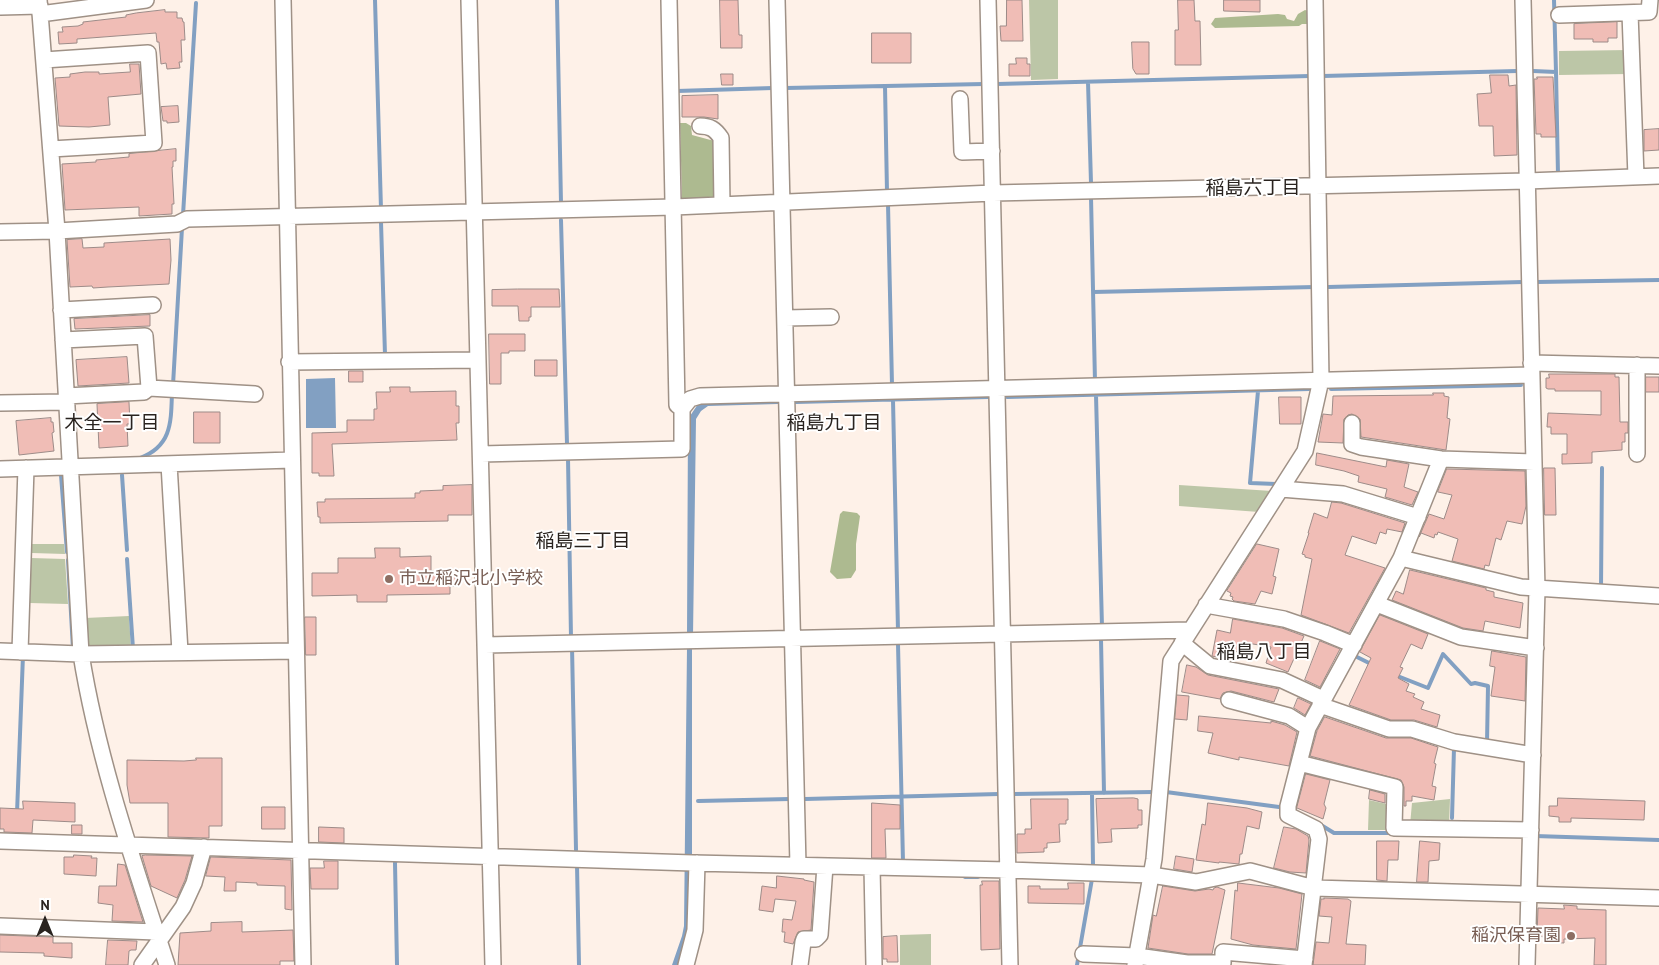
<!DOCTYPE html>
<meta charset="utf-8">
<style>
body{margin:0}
#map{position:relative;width:1659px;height:965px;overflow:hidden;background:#fef1e8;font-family:"PT Sans",sans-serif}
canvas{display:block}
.north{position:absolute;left:20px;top:895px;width:50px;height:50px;-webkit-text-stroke:4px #fff;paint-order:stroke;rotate:0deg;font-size:14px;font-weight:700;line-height:20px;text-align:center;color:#29231f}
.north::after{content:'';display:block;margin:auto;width:18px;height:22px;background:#29231f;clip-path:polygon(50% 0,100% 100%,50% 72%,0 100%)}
</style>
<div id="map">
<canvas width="1659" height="965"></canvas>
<div class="north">N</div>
</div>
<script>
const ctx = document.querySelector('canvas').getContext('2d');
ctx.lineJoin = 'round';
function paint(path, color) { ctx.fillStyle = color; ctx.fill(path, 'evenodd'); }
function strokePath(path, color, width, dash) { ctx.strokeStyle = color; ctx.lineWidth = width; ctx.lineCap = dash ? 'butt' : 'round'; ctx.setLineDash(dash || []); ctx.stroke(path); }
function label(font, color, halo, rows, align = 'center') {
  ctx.font = font + ' "PT Sans","Noto Sans JP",sans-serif'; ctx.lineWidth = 4; ctx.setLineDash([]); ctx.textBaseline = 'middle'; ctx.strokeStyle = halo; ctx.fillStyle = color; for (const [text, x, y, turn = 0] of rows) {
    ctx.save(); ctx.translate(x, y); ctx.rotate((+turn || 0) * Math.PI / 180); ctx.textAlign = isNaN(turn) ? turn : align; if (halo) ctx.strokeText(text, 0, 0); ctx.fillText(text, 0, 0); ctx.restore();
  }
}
const green = new Path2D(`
 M1029,0H1058V79L1031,80Z
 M1629,50V74L1559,75V51Z
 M1179,485L1272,491L1259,512L1179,506Z
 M32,544H64L65,554L32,553Z
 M31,558L65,559L68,604L30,603Z
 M129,616L131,650H87L85,618Z
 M1450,799L1449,825H1410L1412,803Z
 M1369,800L1391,805V830H1368Z
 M931,934V965H900V935Z`);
const forest = new Path2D(`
 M1305,10L1308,11V24H1302L1299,26L1215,28L1211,24L1215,18L1278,14L1285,15L1287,19L1294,21L1298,14Z
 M680,123H686L691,126L692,135L718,142L719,195L711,203H684L682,198Z
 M843,511L857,513L860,516L856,544V570L851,578L837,579L830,572L840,514Z`);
const water = new Path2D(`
 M335,378L336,428H306V379Z
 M778,400V404L708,406L701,411L696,419L693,636H687L688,419L698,404L705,401Z
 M687,647H692V926L680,965H672L682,936L684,926Z`);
const stream = new Path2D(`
 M375,0L381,209
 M557,0L561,203
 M1554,0L1556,72
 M1533,71L1556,72L1558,175H1561
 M1323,76L1517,71
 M1088,82L1091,183
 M997,84L1310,76
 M885,86L887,192
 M786,88L984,84
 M677,91L773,88
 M1091,197L1095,382
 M888,204L892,385
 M183,215L196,3
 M561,220L567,444
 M381,222L385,355
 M1537,282L1659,280
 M1328,287L1523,282
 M1093,292L1315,287
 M173,385L182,228
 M1331,389L1521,385
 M1258,391L1250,483L1276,484
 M1096,395L1102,627
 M1007,397L1309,389
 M893,400L898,631
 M796,402L988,397
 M140,458C172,446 171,422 172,392
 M568,458L571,638
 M61,475L67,552
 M122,475L127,550
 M127,559L133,649
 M68,560L73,649
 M1601,588L1602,468
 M1101,639L1104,793
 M898,644L903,862
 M572,646L576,850
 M1355,656L1373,665
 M1395,675L1428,688L1443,654L1471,684L1475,683L1488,686L1487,743
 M1166,792L1279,807
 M1092,793L1093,865
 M1014,794L1153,792
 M805,799L999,794
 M698,801L790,799
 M17,813L23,655
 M1452,818L1454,748H1456
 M1321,825L1334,833H1394
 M1535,836L1659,840
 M396,860L395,863L397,965
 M577,865L579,965
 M965,877H978
 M1077,965L1092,879`);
const building = new Path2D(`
 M720,0H738L739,35H742V48H721Z
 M1007,0H1022L1023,41H1001L1000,26H1006Z
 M1178,0H1194L1195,21H1200L1201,65H1175V30H1178Z
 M1224,0H1260V12L1224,11Z
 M165,10V12H177V18H182L183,22H184L185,40H181L182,62H179L180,68L167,69L166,63L161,64L159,42H157L156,33L77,39V43L59,44L58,32H63L62,27L78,26L83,24V22L126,17V15L136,13Z
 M1617,22V38H1608V42H1593V39H1574V24Z
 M872,33H911V63H872Z
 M1132,42H1149V74H1136L1133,69Z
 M1016,58H1027V64H1030V76H1009V64H1016Z
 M130,64H139L141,94L108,97L110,125L89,127L59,126L55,78L70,77V74L85,72H99V74L130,72Z
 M721,74H733V85H722Z
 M1490,75H1508L1509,86L1516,85L1517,155L1494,156L1493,126H1479L1477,94L1491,93Z
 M1537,77H1553L1556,137H1541V134H1536L1534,79H1537Z
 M718,95V119L704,117H682V96Z
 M178,106L179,122L167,123V121H163L161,107Z
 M1659,129V150L1644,151V130Z
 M176,149V161H173V167H172L174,204H172V214L139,216V207L65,210L62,164L96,162V160L129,157V154Z
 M82,239L83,248L104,247V243L170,239L171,260L169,284L108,287L93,288L92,286L70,287L67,240Z
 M518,289H559L560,307H531V317H529V321H519L518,306H492V290Z
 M150,315V326L75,329L74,319Z
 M489,334H525V351H509V353H501V384H490Z
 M127,357L129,383L78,386L76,360Z
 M535,360H557V376H535Z
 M349,371H363V382H349Z
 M1549,374H1615V377H1619L1620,422H1628V433H1625V442H1622V450L1592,452V463L1562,464V454H1567V434H1551V427H1547L1548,413L1601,415V391H1555V389H1548L1546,388V378H1549Z
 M1646,377H1659V392H1646Z
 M390,387H410V392L456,391V406H459V423H456L457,440L332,444L334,476H319V473H312V433L347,432V420H374V409H377L376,392H390Z
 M1433,393H1444V396L1449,397L1447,418L1450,419L1446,450L1361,437L1360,419L1352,414L1348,415L1344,419L1343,443L1318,442L1323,414L1332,415L1333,396L1433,395Z
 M1279,397H1301V424H1280Z
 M129,402L130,424H127L128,446L99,448L97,404Z
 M194,412H220V443H194Z
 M51,418V422H53L54,432L52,433L54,451L19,455L16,421Z
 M1317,453L1386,467L1387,460L1409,464L1404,487L1418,492L1412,505L1385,497L1387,489L1358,482L1359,476L1344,471L1316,465Z
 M1544,468H1555L1556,515H1545Z
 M1447,469L1525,471L1526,506L1522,524L1507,521L1501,540L1496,538L1489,566L1485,565L1484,569L1452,561L1458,539L1438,532L1437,535L1435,534L1434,538L1421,533L1419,537L1429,514L1444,519L1452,495L1438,492Z
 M472,485V515H448V521L320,523V517H318L317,502H325V499L415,498V493H420V491L443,490V486Z
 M1332,502L1341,503L1405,523L1402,532L1387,529L1386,534L1380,532L1376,544L1352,536L1345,555L1385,568L1349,633L1301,615L1312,559L1305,557V555L1302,554L1309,533H1308L1314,513L1327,518Z
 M1257,544L1279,549L1273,576L1276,577L1272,594L1261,591L1255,604L1234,601L1232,599L1233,597L1230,596L1231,593L1227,591Z
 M375,548H400V557L431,556V571L455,572L456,586H450V594L387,595V602H357V595L312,596V573H338V558H375Z
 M1410,570L1486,588V590L1494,592V597L1523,603L1520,628L1485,621L1483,631L1463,628L1392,600L1396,591L1403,594Z
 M1380,615L1428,634L1422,649L1411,644L1400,667L1403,668L1398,678L1409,684L1406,691L1415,694L1413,697L1424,702L1421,709L1440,715L1437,727L1414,720H1391L1349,705L1371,658L1360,652Z
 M305,617H316V655H306Z
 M1233,619L1282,628L1304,636L1288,672L1266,663L1271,647L1247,643L1245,655L1230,649L1225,659L1212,656L1217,630L1230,633Z
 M1320,641L1340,649L1320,687L1305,680Z
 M1492,651L1526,657L1525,701L1491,696L1495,667L1490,666Z
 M1187,665L1196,667L1208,675L1279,689L1274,702L1231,691L1223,693L1220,699L1182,692Z
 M1177,695L1189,696L1187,720L1175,719Z
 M1298,698L1311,704L1305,715L1294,708Z
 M1199,716L1271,723V721L1285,725L1297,732L1289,766L1239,757V760L1208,753L1213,733L1198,731Z
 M1325,717L1386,738H1411L1438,747L1434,763L1436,764L1432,786L1436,787L1434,800L1412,796V801H1406V806H1404V787L1401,780L1310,756L1317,731Z
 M196,758H222V826H209V838L168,837V803H130L127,785V760L184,761L196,760Z
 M1306,774L1330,780L1324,804L1326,808L1323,819L1297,808Z
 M1370,790L1385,794V803L1369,799Z
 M1134,798L1138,799V810H1142V825H1138V828L1111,829L1112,842L1098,843L1096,799Z
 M1558,798L1645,801L1644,820L1571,818V822H1559V817L1549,816V806H1557Z
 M1031,799H1068V820H1066V824H1059L1060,842L1047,843V848H1044V852L1017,853V834H1025V829H1031Z
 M23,801L75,803V822L33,820L32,833L4,832V829H0V808L23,809Z
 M872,803L900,805V829H885L886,858H872Z
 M1208,803L1247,808L1262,812L1259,829L1247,826L1242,854H1240L1239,864L1219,862V863L1196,860L1202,824L1205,825Z
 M262,807H285V829H262Z
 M72,825H82V834H72Z
 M319,827L344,828V843L319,842Z
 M1284,827L1296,829L1308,836L1309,840L1306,873L1290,872L1274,868Z
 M1377,841H1399L1398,860H1388L1387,881L1377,880Z
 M1420,841L1440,843L1439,860L1429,861L1428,882H1417Z
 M74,855L92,856L91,858H97L96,876L64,874V857H73Z
 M146,855L192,856L185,880L177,898L151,886L142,856Z
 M1176,856L1194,859L1192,872L1174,869Z
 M211,857L291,860L292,910L285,909V886L257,885V883L236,882V891H224L225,877L206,876Z
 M324,861H338V889H311L310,868H324Z
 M118,864L125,865L143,922L112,921L113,905L98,903L99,886H116Z
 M777,876L804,879V880L814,882L811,930L798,932L793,944L784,942L785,932H782L783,919L792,920L796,901L775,899L773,912L759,910L762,886L776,888Z
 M982,881H999L1000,949L981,950L980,885H982Z
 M1068,883H1084V904L1028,903V886H1040V889H1068Z
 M1238,883L1279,888L1302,894L1296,949L1253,945L1231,939L1235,890L1237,891Z
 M1163,886L1195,891L1209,889L1213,890L1214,888L1217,887L1225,890L1212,954H1188L1148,948L1153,915L1156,916Z
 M1324,898L1348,899L1351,901L1346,944L1366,945L1365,965H1313L1316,942L1329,943L1332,917L1319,916L1321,899H1324Z
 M1564,905L1577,906V909L1606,910V965H1594L1595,938L1564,939V943L1545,942V937L1537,936L1538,908L1564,909Z
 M242,922V932L293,930L294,961H280V965H178L180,933L211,931V923Z
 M0,935L53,937V943H72V958L44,956V953L0,952Z
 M897,936L898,962H887V959H883V937Z
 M108,940L137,941L136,950H131L129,951L128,965H106Z`);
const minor = new Path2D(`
 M39,0L57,231L81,654C98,760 134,863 167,965
 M283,0L303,965
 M469,0L493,965
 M669,0L677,405L682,409
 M777,0L798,865
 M988,0L1010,965
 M1523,0L1537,589L1527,965
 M0,7L40,6
 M1630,13L1636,177
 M40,14L146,0
 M1559,15L1649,12L1650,0
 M44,60L148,53L154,143L51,149
 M960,99L962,152L992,151
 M700,126C710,126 715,129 721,138L722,205
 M0,232L57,231L177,224L187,219L674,207L993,193L1527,181L1659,176
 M61,310L153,305
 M785,318L831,317
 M63,340L145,336L149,388L144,392L66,396
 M289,362L478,360
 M1531,363L1659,366
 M149,388L255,394
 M0,403L66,402
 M1352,423V444L1361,447L1441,459L1534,462
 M481,454L682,449V409L690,399L700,396L1531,375
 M1637,454V365
 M169,464L180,652
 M0,469L292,460
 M1281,489L1343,494L1418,517
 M1401,558L1521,587L1659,596
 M1377,604L1461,637L1536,648
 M1206,605L1284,619L1325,633L1354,645
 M1182,643L1210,666L1282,680L1323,699
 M485,645L1190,630
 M0,651L81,654L296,651
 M20,652L26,468
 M1229,700L1289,716L1308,728
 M1320,705L1389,729H1412L1454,742L1533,755
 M1299,763L1395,787L1394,828L1531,830
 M0,841L693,863L1008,870L1151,875L1196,882L1250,871L1314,888L1659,898
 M872,867L874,965
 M0,926L156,932
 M1083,954L1137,956L1187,963H1223V952L1305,959
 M142,965L183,907L194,883L204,847
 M686,965L695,930L697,863
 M800,965L803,942L804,939H816L820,935L825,866
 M1135,965L1154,859L1171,661L1305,451L1321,380L1315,0
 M1304,965L1319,839L1316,829L1288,815V806L1308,728L1401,558L1441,459`);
const markers = [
 [389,579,5,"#8d6e63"],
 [1571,936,5,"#8d6e63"]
];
const educationNames = [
 ["市立稲沢北小学校",399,579],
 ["稲沢保育園",1561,936,"right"]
];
const neighbourhoodNames = [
 ["稲島六丁目",1253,189],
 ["木全一丁目",112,424],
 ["稲島九丁目",834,424],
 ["稲島三丁目",583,542],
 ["稲島八丁目",1264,653]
];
paint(green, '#bcc6a7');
paint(forest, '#adba90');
paint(water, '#82a0c2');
strokePath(stream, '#82a0c2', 4);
paint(building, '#f0bdb6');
strokePath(building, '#9d8b88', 1);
strokePath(minor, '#9f9186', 18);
strokePath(minor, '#fff', 15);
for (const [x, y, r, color] of markers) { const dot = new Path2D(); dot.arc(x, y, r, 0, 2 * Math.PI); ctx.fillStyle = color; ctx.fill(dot); strokePath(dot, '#fff', 2); }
label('18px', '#785e54', '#fff', educationNames, 'left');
label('19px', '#29231f', '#fff', neighbourhoodNames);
</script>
